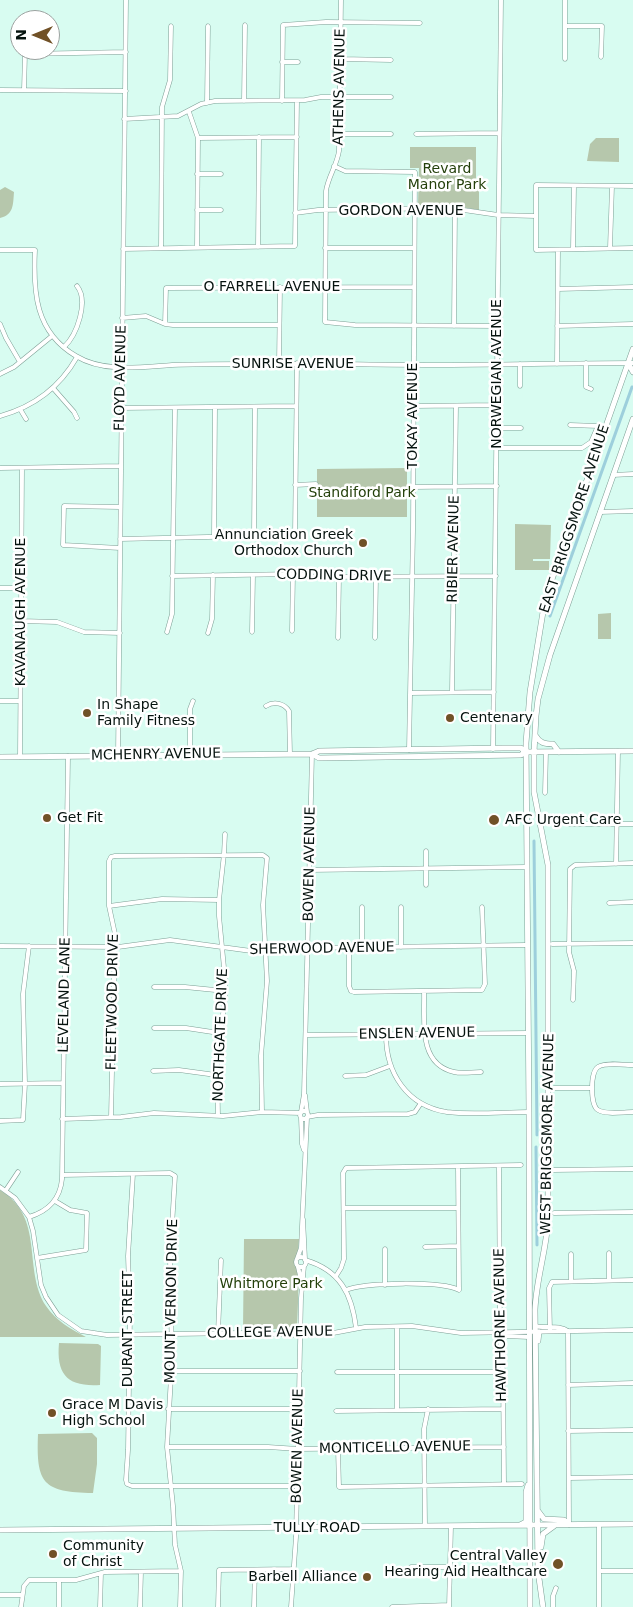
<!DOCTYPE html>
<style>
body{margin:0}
#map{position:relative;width:633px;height:1607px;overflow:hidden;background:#d8fcf1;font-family:"DejaVu Sans",sans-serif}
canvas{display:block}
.north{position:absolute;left:10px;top:10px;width:50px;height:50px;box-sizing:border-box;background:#fff;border:1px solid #9ba19f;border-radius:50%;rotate:270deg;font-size:14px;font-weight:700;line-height:20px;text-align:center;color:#06130f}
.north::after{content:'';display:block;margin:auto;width:18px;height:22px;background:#715127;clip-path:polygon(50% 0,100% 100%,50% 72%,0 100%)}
</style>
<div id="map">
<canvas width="633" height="1607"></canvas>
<div class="north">N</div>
</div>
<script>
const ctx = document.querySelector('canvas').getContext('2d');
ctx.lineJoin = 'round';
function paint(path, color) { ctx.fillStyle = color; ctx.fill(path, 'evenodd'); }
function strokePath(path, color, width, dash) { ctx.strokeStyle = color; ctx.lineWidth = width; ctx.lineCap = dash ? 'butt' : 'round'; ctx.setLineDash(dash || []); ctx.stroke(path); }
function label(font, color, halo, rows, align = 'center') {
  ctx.font = font + ' "DejaVu Sans",sans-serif'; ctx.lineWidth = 5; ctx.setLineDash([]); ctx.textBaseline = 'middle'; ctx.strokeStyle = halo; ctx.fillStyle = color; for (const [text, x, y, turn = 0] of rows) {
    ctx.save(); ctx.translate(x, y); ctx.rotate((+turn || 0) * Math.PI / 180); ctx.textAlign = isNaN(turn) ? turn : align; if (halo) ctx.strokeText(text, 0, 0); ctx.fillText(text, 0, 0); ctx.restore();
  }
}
const green = new Path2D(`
 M596,138H619V162L587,161L590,144Z
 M410,147H476V187H479V210L456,206L418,205L419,168H410Z
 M5,187L14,192C13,204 14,215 0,218V190Z
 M407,468V517H317V469Z
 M515,524L551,525L550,559H533V561H549V570H515Z
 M611,613V639H598V614Z
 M0,1190C46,1218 22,1269 46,1306C56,1321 71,1329 86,1337H0Z
 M244,1239H299L298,1253L294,1261L299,1276L297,1329H243Z
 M59,1343L98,1344L101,1346L100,1385C68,1387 56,1375 59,1343Z
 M92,1433L97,1438V1464L93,1493C43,1492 36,1484 38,1434Z`);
const canal = new Path2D(`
 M550,616L632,387
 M534,841L537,1135
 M536,1147L537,1245`);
const minor = new Path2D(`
 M341,0L339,151C337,165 328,177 326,191L325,322L355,325L497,326
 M565,26H602L601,57
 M341,59L391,60
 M565,59V0
 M282,62H298
 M0,90L126,91
 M24,90L25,54L126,52
 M244,101L245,25
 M282,101L283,25L326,22L420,23
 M207,103L208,26
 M189,112L198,138L197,247
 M124,119L178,116L201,104L215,101L305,100L321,97H391
 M340,134H391
 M416,134L499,133
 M198,138L297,137
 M334,166L345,171L415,172L413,531L409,750
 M197,174H221
 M633,186L536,185V250L633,248
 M197,210H221
 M295,213L318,210L450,208L498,215L536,216
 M258,247L259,137
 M161,248L162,107L170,80L171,26
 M325,248H414
 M610,248L612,186
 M123,249L295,246L297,101
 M573,249L574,186
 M0,250H35C33,292 35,332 76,356C104,373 141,367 172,365C196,364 220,364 244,364C307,363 370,365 433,365C499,365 566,363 633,363
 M558,289L633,287
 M122,318L146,316L165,324L173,325H279
 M0,324L6,338L20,362
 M165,324L166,288L414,287
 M454,326L455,209
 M557,326L633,324
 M64,347C77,335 89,301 77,286
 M586,363V387L591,389
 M279,364L280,287
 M557,364L558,250
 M0,374L14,367L52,336
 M520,386V364
 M53,388L74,412L77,418
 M414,406L497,405
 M121,408L296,406
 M20,409L26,419
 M0,416C33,407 60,387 77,357
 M497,428H521
 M497,448H582L591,442L598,426L570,425
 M0,468L120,466
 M613,475L633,474
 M295,485L316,484
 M413,487L497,486
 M600,512L633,511
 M214,536L215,407
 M254,536L255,407
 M120,539L295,535L297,363
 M120,548L63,545L64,506L120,507
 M172,576L296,574L316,577L496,576
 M0,588H21
 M21,621L57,622L84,632L120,633
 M292,631L293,574
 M167,632L172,614L175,408
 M252,632L253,575
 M208,633L212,619L213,575
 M338,638L339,577
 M375,638L376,577
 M452,692L456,406
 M410,693L494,692
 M0,701H20
 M266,706C274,701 284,703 289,711L290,754
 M493,749L501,0
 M190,754V709L193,701
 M118,756L126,0
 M20,757L22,468
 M545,793L546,752
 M570,824H633
 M616,864L618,751
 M310,870L526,867
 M426,885V851
 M609,903L633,902
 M109,906L162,899L219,900
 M362,907V947
 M552,944L633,943
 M0,946L118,947L170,940L266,953L308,948L526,945
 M401,947V907
 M349,948V986L351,991L354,992L482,990L485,984L482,907
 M154,987H185L225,991
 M424,991C425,1019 417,1064 454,1072C462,1074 472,1072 481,1072
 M573,1000L574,971L569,952L570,869L575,865L633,863
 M154,1028H186L219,1033
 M306,1035L528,1033
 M386,1035C386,1073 407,1106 447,1112C471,1115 505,1112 529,1112
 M633,1065C625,1065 605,1062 598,1067C590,1072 590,1105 598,1110C606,1115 623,1112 633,1112
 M153,1071L179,1070L216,1075
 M345,1076L366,1075L390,1066
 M0,1084L63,1083
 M554,1088H592
 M305,1095L307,1112
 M300 1115a4 4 0 1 1 8 0a4 4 0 1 1-8 0Z
 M301,1112L304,1094L312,754
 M218,1116L217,1059L225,999V978L219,916V900L224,854L225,834
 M111,1117L115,934L109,906V861L111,857L115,856L263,855L267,858L263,905L267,981L261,1056L262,1112
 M307,1117L318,1115L408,1114L415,1112L421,1103
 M301,1118L302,1144L304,1150
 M62,1119L121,1117L154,1113L223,1116L262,1112L301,1113
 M0,1121L23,1120L25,1084L23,994L29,946
 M499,1166L500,1333L503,1372L504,1484
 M553,1170L633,1169
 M133,1174L128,1256L130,1315L128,1450L126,1480L127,1484L132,1486H297
 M62,1175L170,1173L175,1176L170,1259L172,1359L167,1447L173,1506L175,1545L181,1571L180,1607
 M0,1187L15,1198L29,1217L33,1231L41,1285L46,1297L58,1315L81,1331L107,1335L240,1333L300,1335L328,1334L365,1327L412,1326L461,1333L633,1330
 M6,1190L18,1172
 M344,1208H458
 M554,1213L633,1212
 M29,1217C48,1211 60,1200 62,1179L68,756
 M303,1219L305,1259
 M425,1247L458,1246
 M609,1253V1280
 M571,1254V1281
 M296 1262a5 5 0 1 1 10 0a5 5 0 1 1-10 0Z
 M37,1258L86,1250L87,1213L70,1210L55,1201
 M297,1259L301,1248L307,1118
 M305,1260C340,1270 352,1294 356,1328
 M298,1267L302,1284
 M336,1276L341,1268L344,1259L343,1173L346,1168L521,1165
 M385,1285V1249
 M346,1290C365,1282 441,1281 459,1290L458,1167
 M535,1326C545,1329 559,1324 568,1331L569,1525
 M397,1327V1409
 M550,1331L549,1288L552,1282L633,1280
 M218,1333L221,1260
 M500,1333L506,1336L529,1337
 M172,1371H300
 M337,1372H503
 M568,1385L633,1383
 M168,1409H299
 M336,1411L503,1409
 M568,1431L633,1430
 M167,1447H268L298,1449L504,1447
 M338,1449L339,1487L522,1484
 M569,1478L633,1477
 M425,1526L424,1429L428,1409
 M411,1567H450
 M599,1571H633
 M0,1595H22
 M21,1607L24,1586L29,1580H76L105,1572L181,1571
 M59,1607V1580
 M100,1607L101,1573
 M140,1607L141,1572
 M218,1607L219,1570L293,1569
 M254,1607L255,1570
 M291,1607L296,1537L301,1298L304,1266
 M392,1607L449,1605
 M449,1607L451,1526
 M553,1607V1596L556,1588
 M599,1607V1525`);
const major = new Path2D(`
 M628,363L633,372
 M535,735C540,743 544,744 553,744L559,752
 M312,754L319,758L521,755L525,752L633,751
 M0,757L312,754L319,751L503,748H521L525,752
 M538,1341L539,1332
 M538,1511L544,1519L564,1520L569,1524
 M520,1525L526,1522V1492L528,1485
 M0,1530L633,1524
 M541,1547L543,1534L554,1526
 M530,1607L529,1112L526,743L530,692L543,612L550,585L633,349
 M543,1607L538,1571L535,1310C536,1280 546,1252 548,1221V865L534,792V752L536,716L538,699L550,655L633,419`);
const markers = [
 [363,543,5,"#715127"],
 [87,713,5,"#715127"],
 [450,718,5,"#715127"],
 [47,818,5,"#715127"],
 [494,820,6,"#715127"],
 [52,1413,5,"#715127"],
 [53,1554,5,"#715127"],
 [558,1564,6,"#715127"],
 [367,1577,5,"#715127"]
];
const streetNames = [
 ["ATHENS AVENUE",340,87,-89],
 ["GORDON AVENUE",401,211],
 ["O FARRELL AVENUE",272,287],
 ["SUNRISE AVENUE",293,364],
 ["NORWEGIAN AVENUE",497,374,-90],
 ["FLOYD AVENUE",121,378,-89],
 ["TOKAY AVENUE",413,416,-90],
 ["EAST BRIGGSMORE AVENUE",575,519,-72],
 ["RIBIER AVENUE",454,549,-89],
 ["CODDING DRIVE",334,576,1],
 ["KAVANAUGH AVENUE",21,612,-90],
 ["MCHENRY AVENUE",156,755,-1],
 ["BOWEN AVENUE",310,864,-89],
 ["SHERWOOD AVENUE",322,949,-1],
 ["LEVELAND LANE",65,995,-89],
 ["FLEETWOOD DRIVE",113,1002,-89],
 ["ENSLEN AVENUE",417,1034,-1],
 ["NORTHGATE DRIVE",221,1035,-88],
 ["WEST BRIGGSMORE AVENUE",548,1134,-89],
 ["MOUNT VERNON DRIVE",172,1301,-89],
 ["HAWTHORNE AVENUE",501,1325,-91],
 ["DURANT STREET",128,1329,-90],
 ["COLLEGE AVENUE",270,1333,-1],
 ["BOWEN AVENUE",298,1446,-89],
 ["MONTICELLO AVENUE",395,1448,-1],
 ["TULLY ROAD",317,1528]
];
const parkNames = [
 ["Revard",447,169],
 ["Manor Park",447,185],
 ["Standiford Park",362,493],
 ["Whitmore Park",271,1284]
];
const poiNames = [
 ["Annunciation Greek",353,535,"right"],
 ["Orthodox Church",353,551,"right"],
 ["In Shape",97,705],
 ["Family Fitness",97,721],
 ["Centenary",460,718],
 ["Get Fit",57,818],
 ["AFC Urgent Care",505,820],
 ["Grace M Davis",62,1405],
 ["High School",62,1421],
 ["Community",63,1546],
 ["of Christ",63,1562],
 ["Central Valley",547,1556,"right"],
 ["Hearing Aid Healthcare",547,1572,"right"],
 ["Barbell Alliance",357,1577,"right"]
];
paint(green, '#b6c7ac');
strokePath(canal, '#9dcfdc', 3);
strokePath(minor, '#7d9f95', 5);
strokePath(major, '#7d9f95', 6);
strokePath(minor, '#fff', 4);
strokePath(major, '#fff', 5);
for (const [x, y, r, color] of markers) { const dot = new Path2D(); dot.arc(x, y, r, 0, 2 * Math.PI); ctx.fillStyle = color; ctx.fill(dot); strokePath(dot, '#fff', 2); }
label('14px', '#06130f', '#fff', streetNames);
label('14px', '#24400b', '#fff', parkNames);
label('14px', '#06130f', '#fff', poiNames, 'left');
</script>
